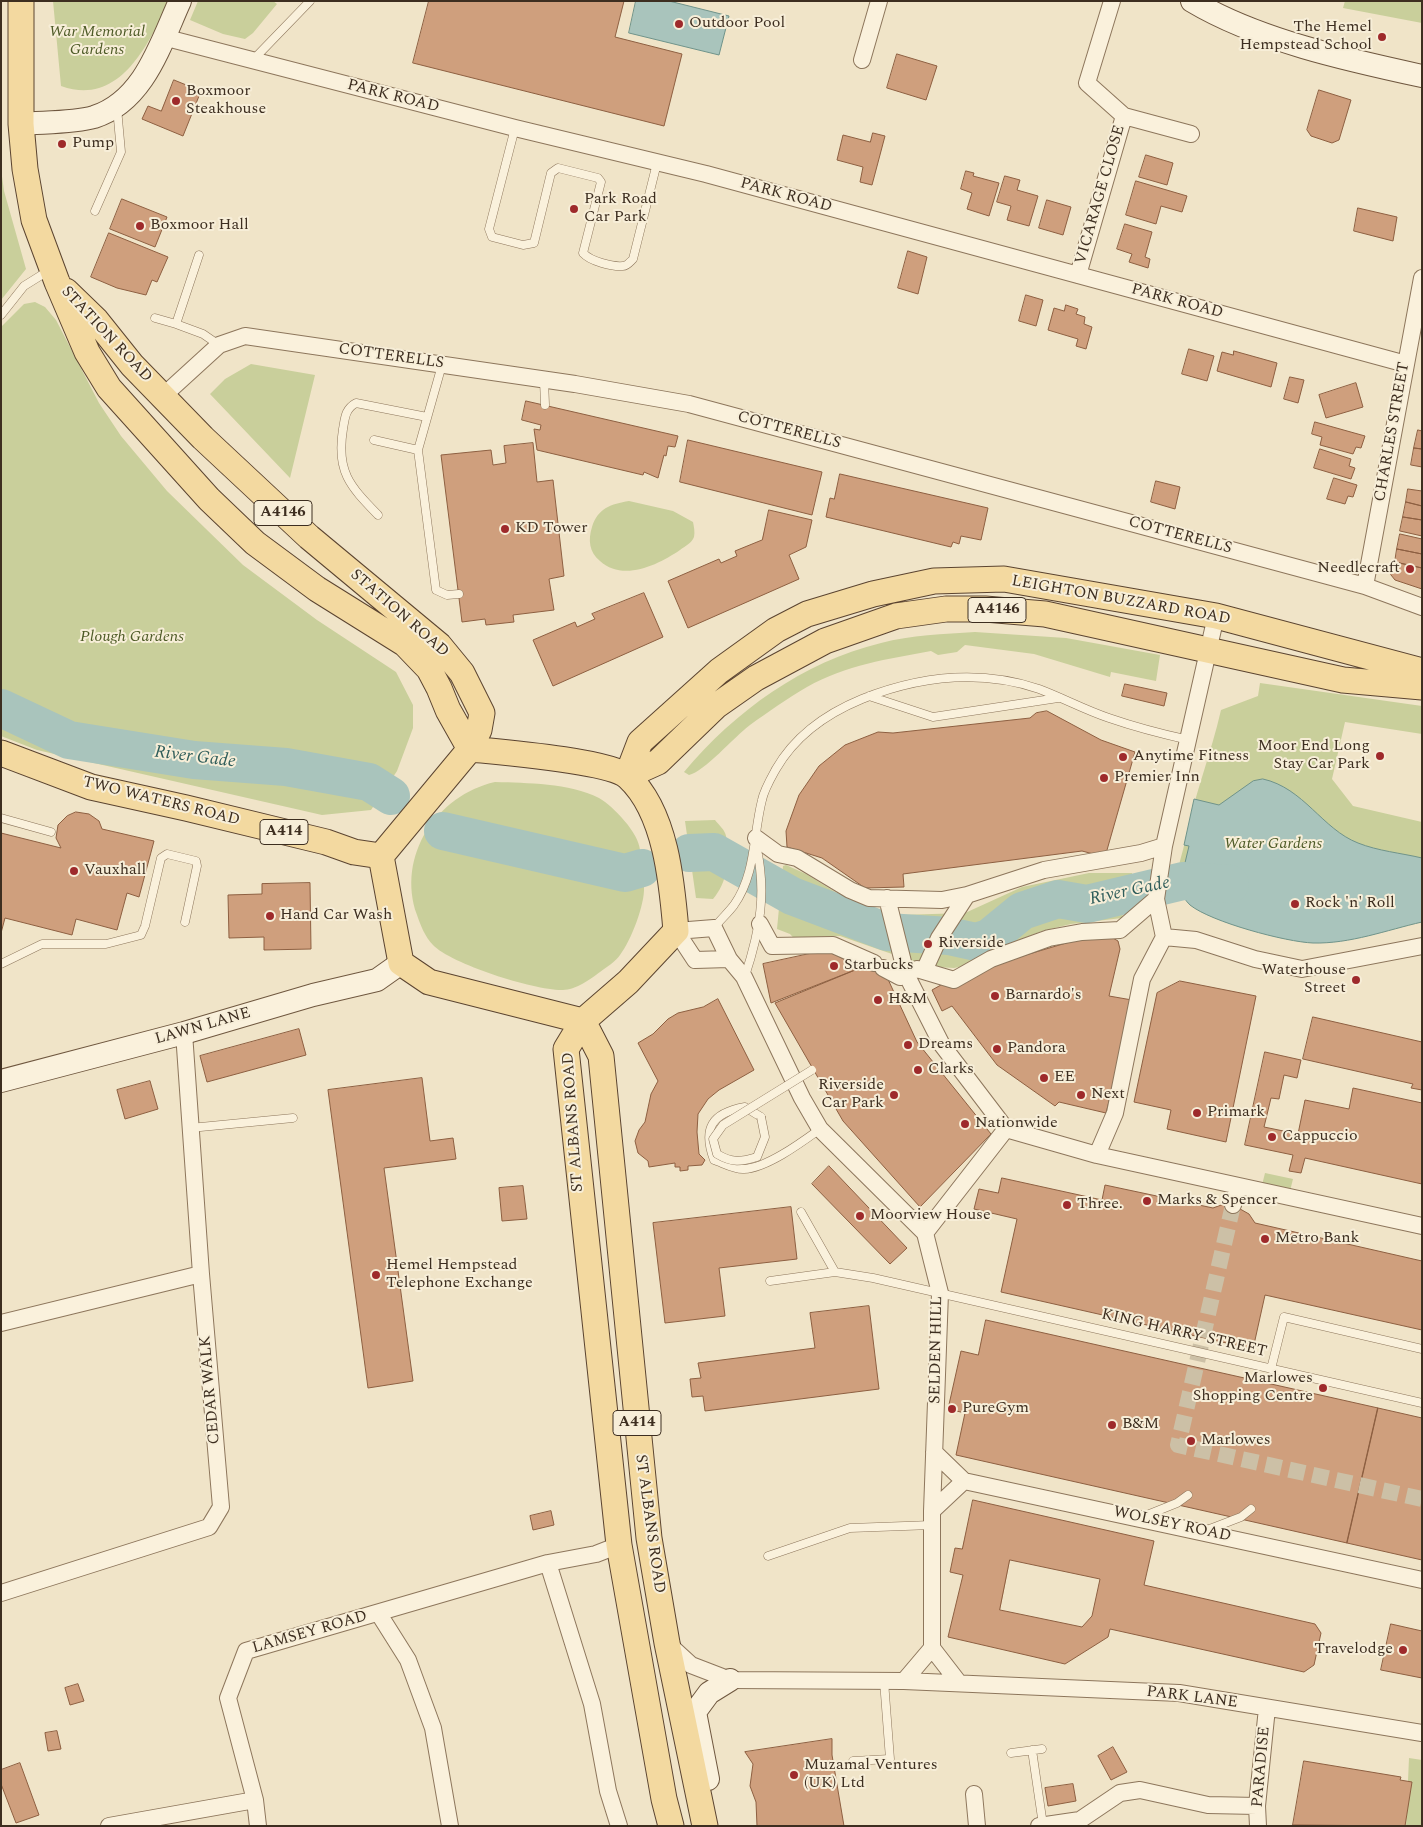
<!DOCTYPE html>
<style>
body{margin:0}
#map{position:relative;width:1423px;height:1827px;overflow:hidden;background:#f0e4c8;font-family:Spectral,serif}
canvas{display:block}
.frame{position:absolute;inset:0;border:2px solid #3d2e20;pointer-events:none}
</style>
<div id="map">
<canvas width="1423" height="1827"></canvas>
<div class="frame"></div>
</div>
<script>
const ctx = document.querySelector('canvas').getContext('2d');
ctx.lineJoin = 'round';
function paint(path, color) { ctx.fillStyle = color; ctx.fill(path, 'evenodd'); }
function strokePath(path, color, width, dash) { ctx.strokeStyle = color; ctx.lineWidth = width; ctx.lineCap = dash ? 'butt' : 'round'; ctx.setLineDash(dash || []); ctx.stroke(path); }
function label(font, color, halo, rows, align = 'center') {
  ctx.font = font + ' Spectral,serif'; ctx.lineWidth = 4; ctx.setLineDash([]); ctx.textBaseline = 'middle'; ctx.strokeStyle = halo; ctx.fillStyle = color; for (const [text, x, y, turn = 0] of rows) {
    ctx.save(); ctx.translate(x, y); ctx.rotate((+turn || 0) * Math.PI / 180); ctx.textAlign = isNaN(turn) ? turn : align; if (halo) ctx.strokeText(text, 0, 0); ctx.fillText(text, 0, 0); ctx.restore();
  }
}
const green = new Path2D(`
 M53,1H169C148,45 120,107 61,86Z
 M198,1H273L277,4L253,33L245,39L223,34L190,20Z
 M1345,1H1422V23L1343,8Z
 M1,169L4,191L26,269L1,300Z
 M35,302L45,307L56,320L99,403L121,436L167,491L243,565L317,620L396,672L413,705V728L397,771L371,810L322,815L37,750L1,736V327L24,304Z
 M251,364L315,375L290,478L210,394L225,379Z
 M629,501L673,511L693,522C694,527 695,532 694,537C692,543 685,546 680,550C658,565 623,582 600,561C589,552 588,540 592,527C598,508 611,504 629,501Z
 M975,632L1066,638L1160,655L1156,681L1111,672L1110,677L1034,654L965,645L957,652L938,655L931,651C888,659 846,665 807,687C788,698 768,712 750,725C734,737 704,772 689,775L684,772C735,711 803,662 881,643C911,635 944,634 975,632Z
 M1260,683L1422,706V734L1345,722L1332,779L1353,806L1422,822V922C1387,930 1350,943 1314,943C1290,943 1204,920 1188,903C1182,895 1179,885 1178,875C1178,864 1183,852 1185,841C1194,796 1211,754 1221,710L1258,696Z
 M495,782C527,783 569,783 599,798C613,806 639,833 640,850C641,854 639,858 639,861C641,870 643,879 644,887C645,904 631,941 620,955C616,961 607,967 600,972C591,979 575,990 563,990C536,991 451,964 433,945C425,937 420,924 417,915C396,856 437,795 495,782Z
 M715,820C719,825 725,830 726,836C731,858 727,883 713,899L696,898L685,821Z
 M786,865L806,874L866,911L900,915L965,913L1022,887L1089,873H1132L1133,879L1122,918L1071,924L1042,931L986,953L964,966L954,968L937,967L918,963L840,936L818,937L799,944L790,934L777,929L783,866Z
 M1265,1173L1293,1179L1289,1195L1261,1189Z
 M1409,1758L1422,1760V1826H1406Z`);
const water = new Path2D(`
 M636,1H669L729,16L719,55L629,33Z
 M1263,779C1304,788 1322,829 1358,843C1378,851 1401,853 1422,858V922C1387,930 1350,944 1313,943C1286,942 1211,922 1190,905C1180,896 1177,879 1180,866L1184,867L1189,846L1184,845L1194,799L1219,805L1253,781Z`);
const river = new Path2D(`
 M1,708L69,740L194,760L286,767L369,782L391,796
 M443,831L625,873L642,868
 M689,853L714,852L792,896L887,932L949,936L976,942L989,938L1022,911L1058,899L1087,904L1183,881L1230,884`);
const building = new Path2D(`
 M429,1H624L615,37L682,54L664,126L413,63Z
 M897,54L937,66L926,100L887,88Z
 M174,80L201,91L183,136L142,119L148,106L161,111Z
 M1319,90L1351,100L1339,140L1332,143L1311,136L1307,130Z
 M873,133L885,136L872,185L860,182L863,167L837,160L843,135L870,142Z
 M1146,155L1173,163L1167,185L1139,177Z
 M966,171L974,173L973,176L999,183L989,216L967,209L972,193L961,189Z
 M1005,176L1020,180L1017,190L1038,196L1029,226L1007,220L1011,206L997,202Z
 M1136,181L1187,196L1182,212L1161,206L1156,224L1126,215Z
 M122,199L167,217L155,247L110,229Z
 M1047,200L1071,207L1063,235L1039,228Z
 M1358,208L1397,217L1393,241L1354,231Z
 M1125,224L1152,232L1145,257L1150,259L1148,268L1129,262L1132,254L1117,249Z
 M109,233L168,257L157,282L152,280L146,295L117,288L91,277Z
 M908,251L927,257L918,294L898,288Z
 M1026,295L1043,300L1036,326L1019,321Z
 M1066,305L1078,309L1076,314L1085,317L1084,324L1092,327L1086,349L1076,346L1078,339L1048,330L1054,308L1064,311Z
 M1189,349L1214,356L1207,381L1182,374Z
 M1234,351L1277,363L1271,387L1217,371L1222,352L1233,355Z
 M1290,377L1304,380L1298,403L1284,399Z
 M1356,383L1363,407L1326,418L1319,395Z
 M526,401L678,436L675,447L668,446L666,456L664,455L658,478L644,472L643,475L537,450L534,429L540,430L541,425L522,420Z
 M1315,422L1365,436L1361,448L1356,447L1353,454L1320,445L1322,437L1312,434Z
 M1418,430L1422,431V449L1414,448Z
 M688,440L822,472L812,515L680,482Z
 M533,443L537,482L553,480L564,576L549,579L554,610L513,615L514,622L486,625L485,619L462,622L441,455L491,450L493,465L506,463L504,446Z
 M1414,448L1422,449V467L1411,465Z
 M1320,449L1351,459L1349,466L1355,468L1351,479L1314,468Z
 M840,474L988,508L981,540L961,536L959,544L953,542L951,547L826,517L830,498L834,499Z
 M1334,478L1357,485L1353,497L1348,496L1345,504L1327,499Z
 M1156,481L1180,487L1175,509L1151,502Z
 M1408,489L1422,491V506L1406,502Z
 M1406,502L1422,506V520L1403,517Z
 M769,510L812,520L806,547L789,555L799,579L688,628L668,581L719,559L721,563L737,556L735,551L762,540Z
 M1403,517L1422,520V536L1400,531Z
 M1400,534L1422,539V554L1397,549Z
 M1397,549L1422,554V568L1395,562Z
 M1395,562L1422,568V589L1395,580L1391,575Z
 M644,593L663,637L553,686L533,640L575,622L577,627L595,619L592,614Z
 M1125,684L1167,693L1164,706L1122,696Z
 M1047,711L1101,740L1135,752L1105,857L1082,851L903,874L904,887L865,888L822,858L787,847L786,831L799,795L819,766L845,745L878,732L893,733L1030,718L1036,713Z
 M76,812L89,814L99,821L102,829L154,841L139,897L127,893L117,930L76,919L72,935L5,918L1,933V833L61,848L56,838L58,825L67,816Z
 M310,883L311,949L264,950V937L229,938L228,895L262,894V884Z
 M1111,937L1118,941L1120,949L1109,996L1132,1000L1121,1055L1106,1113L1059,1102L1055,1106L997,1065L952,1006L942,1011L932,990L948,981L1029,954L1073,941Z
 M827,950L860,968L771,1003L763,964Z
 M880,962L917,1042L991,1134L920,1207L843,1121L775,1003L860,968Z
 M1180,981L1256,996L1226,1142L1167,1129L1171,1110L1134,1102L1157,993Z
 M718,999L754,1070L719,1090L708,1099L698,1114L697,1132L699,1154L705,1160L702,1165L688,1166V1170L680,1171V1167H675V1163L649,1167L648,1161L638,1153L635,1141L639,1130L645,1122L651,1094L658,1081L638,1043L653,1034L668,1019L678,1013L703,1007Z
 M1313,1017L1422,1042V1090L1411,1088L1413,1084L1303,1059Z
 M299,1029L306,1055L207,1082L200,1056Z
 M1265,1052L1301,1060L1297,1078L1284,1075L1279,1099L1271,1098L1264,1127L1298,1134L1305,1100L1349,1109L1353,1088L1422,1103V1184L1305,1158L1301,1173L1289,1171L1293,1155L1245,1145Z
 M422,1078L430,1141L453,1138L456,1159L384,1168L413,1381L368,1388L328,1090Z
 M150,1081L158,1109L125,1119L117,1090Z
 M829,1166L907,1248L890,1264L812,1184Z
 M1002,1178L1102,1200L1105,1185L1213,1208L1224,1204L1233,1205L1249,1214L1255,1223L1422,1261V1330L1265,1295L1253,1349L1001,1292L1017,1219L974,1209L979,1189L998,1193Z
 M523,1186L527,1219L502,1221L499,1188Z
 M791,1207L797,1259L719,1268L725,1316L665,1323L653,1223Z
 M869,1306L879,1389L705,1411L703,1396L692,1397L690,1379L701,1378L698,1363L815,1348L810,1313Z
 M986,1320L1378,1408L1347,1543L956,1455L965,1413L948,1409L961,1351L978,1355Z
 M1378,1408L1422,1418V1560L1347,1543Z
 M973,1500L1154,1541L1144,1585L1315,1624L1321,1633L1314,1665L1304,1672L1110,1629L1108,1637L1065,1664L948,1637L963,1575L950,1572L955,1548L962,1549ZM1010,1560L1100,1579L1092,1616L1082,1627L1000,1610Z
 M551,1511L554,1525L533,1530L530,1516Z
 M1391,1624L1422,1631V1678L1381,1670Z
 M78,1684L84,1701L70,1705L65,1688Z
 M57,1731L61,1749L48,1751L45,1733Z
 M832,1739V1755L844,1826H757L756,1802L750,1786L753,1764L745,1752Z
 M1113,1747L1127,1772L1111,1780L1098,1756Z
 M1304,1761L1401,1777L1400,1780L1412,1782L1405,1826L1293,1825Z
 M20,1763L39,1815L16,1823L1,1784V1770Z
 M1073,1784L1076,1801L1048,1806L1045,1788Z`);
const streetTunnel = new Path2D(`
 M1233,1205L1178,1445L1422,1499`);
const lane = new Path2D(`
 M252,61L310,1
 M515,128L489,229L492,237L523,245L534,243L551,173L558,168L598,178L601,182L583,253C590,261 612,267 623,266C627,266 630,262 633,259L657,163
 M95,211L121,152L117,108
 M199,255L176,324L203,334L219,345
 M1,315L24,286L48,271
 M155,318L176,324
 M442,365L418,450L436,590L447,595L459,594
 M544,380L545,405
 M374,440L418,450
 M378,515C350,486 336,472 343,429C345,418 345,409 356,403L427,417
 M869,696L933,717L1058,698
 M1,818L51,832
 M714,928C720,920 728,913 734,905C756,874 753,835 762,800C764,790 771,778 776,769C795,736 828,713 862,699C920,676 979,669 1039,689C1063,698 1085,710 1109,718C1135,727 1162,734 1189,740
 M1,964L42,944H106L141,935L145,926L161,858L167,854L196,861L197,866L185,922
 M745,976C760,931 767,892 756,845
 M761,1117L745,1107C712,1113 702,1128 714,1160C723,1163 735,1170 744,1169C767,1168 802,1142 820,1129
 M190,1128L293,1118
 M801,1212L835,1272
 M770,1281L835,1272L873,1278L1422,1403
 M1271,1369L1284,1317L1422,1349
 M1142,1517L1177,1503L1188,1495
 M1207,1530L1241,1517L1251,1509
 M768,1556L850,1528L932,1525
 M1032,1750L1043,1825
 M1011,1753L1042,1749
 M853,1761L890,1759L884,1681`);
const street = new Path2D(`
 M163,37L515,128L706,174L1406,364
 M862,60L879,1
 M1124,116L1191,134
 M1078,275L1124,116L1087,83L1112,1
 M162,397L219,345L245,336L575,384L689,404L1365,586L1422,607
 M1365,586L1422,278
 M756,838L778,854L797,858L850,890L869,898L942,900L967,895L1044,870L1141,853L1164,846
 M1156,899L1120,930L1082,932L1049,938L991,959L954,980L917,969L906,974L942,1045L1006,1129L1097,1155L1422,1226
 M760,924L772,946L833,945L874,963
 M1164,937L1156,899L1164,846L1216,616
 M1164,937L1196,940L1255,959L1302,969L1422,946
 M729,959L695,960L676,931L714,928L729,959L744,977L802,1098L820,1129L925,1233L940,1293L932,1511V1648L904,1681
 M883,968L900,977L906,974L887,898
 M924,971L939,938L967,895
 M1097,1155L1115,1113L1142,979L1164,937
 M1233,1205L1238,1186
 M925,1233L1006,1129
 M1,1323L201,1274
 M934,1452L964,1481L1422,1580
 M932,1511L964,1481
 M548,1563L592,1704L608,1791L619,1826
 M1,1593L209,1527L221,1507L201,1274L184,1033
 M379,1614L408,1660L433,1728L450,1826
 M667,1643L691,1665L730,1680L904,1681L1179,1693L1422,1733
 M932,1648L959,1683
 M974,1794L977,1826
 M109,1826L255,1800
 M258,1826L255,1800L228,1698L246,1651L548,1563L596,1554L619,1545
 M1039,1826L1080,1820L1120,1793L1140,1790L1208,1805L1257,1806
 M1258,1826L1257,1806L1267,1708`);
const secondary = new Path2D(`
 M1192,1C1257,40 1348,60 1422,76
 M21,124C43,122 73,123 94,117C144,101 160,45 180,1
 M1,1081L184,1033L313,995L377,980L401,963
 M708,1779L695,1712L709,1693L730,1680`);
const primary = new Path2D(`
 M21,1V124L25,169L34,220L57,282L87,352L109,388L209,499L255,543L317,589L405,644L429,669L439,688L448,710L470,749
 M66,291L96,320L132,365L203,438L309,537L439,645L462,673L482,713L479,730L470,749L381,856
 M470,749C499,752 610,761 628,777C666,812 672,883 676,931L628,982L583,1021L566,1049L619,1545L664,1799L671,1826
 M1,753L91,787L186,808L326,842L354,852L381,856
 M627,776L640,742L719,671L776,630L807,614L873,594L934,581L1004,579L1216,616L1422,671
 M627,776L658,762L716,706L756,678L825,641L896,616L946,609H985L1045,614L1343,680L1422,687
 M381,856L401,963L429,982L583,1021
 M583,1021L601,1056L649,1538L667,1643L705,1826`);
const laneBridge = new Path2D(`
 M761,1117L765,1137L757,1157C741,1162 732,1163 717,1154L713,1139L723,1125L812,1070`);
const markers = [
 [679,24,5,"#9e2a2b"],
 [1382,37,5,"#9e2a2b"],
 [176,101,5,"#9e2a2b"],
 [62,144,5,"#9e2a2b"],
 [574,209,5,"#9e2a2b"],
 [140,226,5,"#9e2a2b"],
 [505,529,5,"#9e2a2b"],
 [1410,569,5,"#9e2a2b"],
 [1380,756,5,"#9e2a2b"],
 [1123,757,5,"#9e2a2b"],
 [1104,778,5,"#9e2a2b"],
 [74,871,5,"#9e2a2b"],
 [1295,904,5,"#9e2a2b"],
 [270,916,5,"#9e2a2b"],
 [928,944,5,"#9e2a2b"],
 [834,966,5,"#9e2a2b"],
 [1356,980,5,"#9e2a2b"],
 [995,996,5,"#9e2a2b"],
 [878,1000,5,"#9e2a2b"],
 [908,1045,5,"#9e2a2b"],
 [997,1049,5,"#9e2a2b"],
 [918,1070,5,"#9e2a2b"],
 [1044,1078,5,"#9e2a2b"],
 [894,1095,5,"#9e2a2b"],
 [1081,1095,5,"#9e2a2b"],
 [1197,1113,5,"#9e2a2b"],
 [965,1124,5,"#9e2a2b"],
 [1272,1137,5,"#9e2a2b"],
 [1147,1201,5,"#9e2a2b"],
 [1067,1205,5,"#9e2a2b"],
 [860,1216,5,"#9e2a2b"],
 [1265,1239,5,"#9e2a2b"],
 [376,1275,5,"#9e2a2b"],
 [1323,1388,5,"#9e2a2b"],
 [952,1409,5,"#9e2a2b"],
 [1112,1425,5,"#9e2a2b"],
 [1191,1441,5,"#9e2a2b"],
 [1403,1650,5,"#9e2a2b"],
 [794,1775,5,"#9e2a2b"]
];
const shields = [
 [283,513,58],
 [997,610,58],
 [284,832,48],
 [637,1423,48]
];
const shieldNames = [
 ["A4146",283,513],
 ["A4146",997,610],
 ["A414",284,832],
 ["A414",637,1423]
];
const poiNames = [
 ["Outdoor Pool",689,24],
 ["The Hemel",1372,28,"right"],
 ["Hempstead School",1372,46,"right"],
 ["Boxmoor",186,92],
 ["Steakhouse",186,110],
 ["Pump",72,144],
 ["Park Road",584,200],
 ["Car Park",584,218],
 ["Boxmoor Hall",150,226],
 ["KD Tower",515,529],
 ["Needlecraft",1400,569,"right"],
 ["Moor End Long",1370,747,"right"],
 ["Stay Car Park",1370,765,"right"],
 ["Anytime Fitness",1133,757],
 ["Premier Inn",1114,778],
 ["Vauxhall",84,871],
 ["Rock 'n' Roll",1305,904],
 ["Hand Car Wash",280,916],
 ["Riverside",938,944],
 ["Starbucks",844,966],
 ["Waterhouse",1346,971,"right"],
 ["Street",1346,989,"right"],
 ["Barnardo's",1005,996],
 ["H&M",888,1000],
 ["Dreams",918,1045],
 ["Pandora",1007,1049],
 ["Clarks",928,1070],
 ["EE",1054,1078],
 ["Riverside",884,1086,"right"],
 ["Car Park",884,1104,"right"],
 ["Next",1091,1095],
 ["Primark",1207,1113],
 ["Nationwide",975,1124],
 ["Cappuccio",1282,1137],
 ["Marks & Spencer",1157,1201],
 ["Three.",1077,1205],
 ["Moorview House",870,1216],
 ["Metro Bank",1275,1239],
 ["Hemel Hempstead",386,1266],
 ["Telephone Exchange",386,1284],
 ["Marlowes",1313,1379,"right"],
 ["Shopping Centre",1313,1397,"right"],
 ["PureGym",962,1409],
 ["B&M",1122,1425],
 ["Marlowes",1201,1441],
 ["Travelodge",1393,1650,"right"],
 ["Muzamal Ventures",804,1766],
 ["(UK) Ltd",804,1784]
];
const parkNames = [
 ["War Memorial",97,33],
 ["Gardens",97,51],
 ["Plough Gardens",132,638],
 ["Water Gardens",1273,845]
];
const streetNames = [
 ["PARK ROAD",393,97,14],
 ["VICARAGE CLOSE",1101,195,-74],
 ["PARK ROAD",786,196,15],
 ["PARK ROAD",1177,302,15],
 ["STATION ROAD",106,335,47],
 ["COTTERELLS",391,357,8],
 ["COTTERELLS",789,431,15],
 ["CHARLES STREET",1393,432,-80],
 ["COTTERELLS",1180,536,15],
 ["LEIGHTON BUZZARD ROAD",1121,601,10],
 ["STATION ROAD",399,614,41],
 ["TWO WATERS ROAD",161,802,14],
 ["LAWN LANE",203,1027,-16],
 ["ST ALBANS ROAD",574,1122,-94],
 ["KING HARRY STREET",1184,1334,13],
 ["SELDEN HILL",937,1350,-89],
 ["CEDAR WALK",211,1390,-95],
 ["ST ALBANS ROAD",649,1524,82],
 ["WOLSEY ROAD",1172,1525,12],
 ["LAMSEY ROAD",310,1633,-16],
 ["PARK LANE",1192,1698,7],
 ["PARADISE",1262,1767,-85]
];
const waterNames = [
 ["River Gade",195,758,7],
 ["River Gade",1130,892,-12]
];
paint(green, '#c9cf9b');
paint(water, '#a9c4bc');
strokePath(water, '#6f938a', 1);
strokePath(river, '#a9c4bc', 38);
paint(building, '#cf9f7d');
strokePath(building, '#8d5f41', 1);
strokePath(streetTunnel, '#ccc0a6', 16, [16, 8]);
strokePath(lane, '#8d765c', 9);
strokePath(street, '#8d765c', 18);
strokePath(secondary, '#6f573f', 24);
strokePath(primary, '#5b4430', 27);
strokePath(lane, '#faf1dc', 8);
strokePath(street, '#faf1dc', 16);
strokePath(secondary, '#faf1dc', 22);
strokePath(primary, '#f3d9a0', 25);
strokePath(laneBridge, '#8d765c', 9, []);
strokePath(laneBridge, '#faf1dc', 8);
for (const [x, y, r, color] of markers) { const dot = new Path2D(); dot.arc(x, y, r, 0, 2 * Math.PI); ctx.fillStyle = color; ctx.fill(dot); strokePath(dot, '#f7eed8', 2); }
for (const [x, y, w] of shields) { const box = new Path2D(); box.roundRect(x - w / 2, y - 12.5, w, 25, 4); ctx.fillStyle = '#f7eed8'; ctx.fill(box); strokePath(box, '#3d2e20', 1); }
label('bold 15px', '#3d2e20', null, shieldNames);
label('16px', '#3d2e20', '#f7eed8', poiNames, 'left');
label('italic 16px', '#4d5a26', '#f7eed8', parkNames);
label('16px', '#3d2e20', '#f7eed8', streetNames);
label('italic 18px', '#2f5d5a', '#f7eed8', waterNames);
</script>
